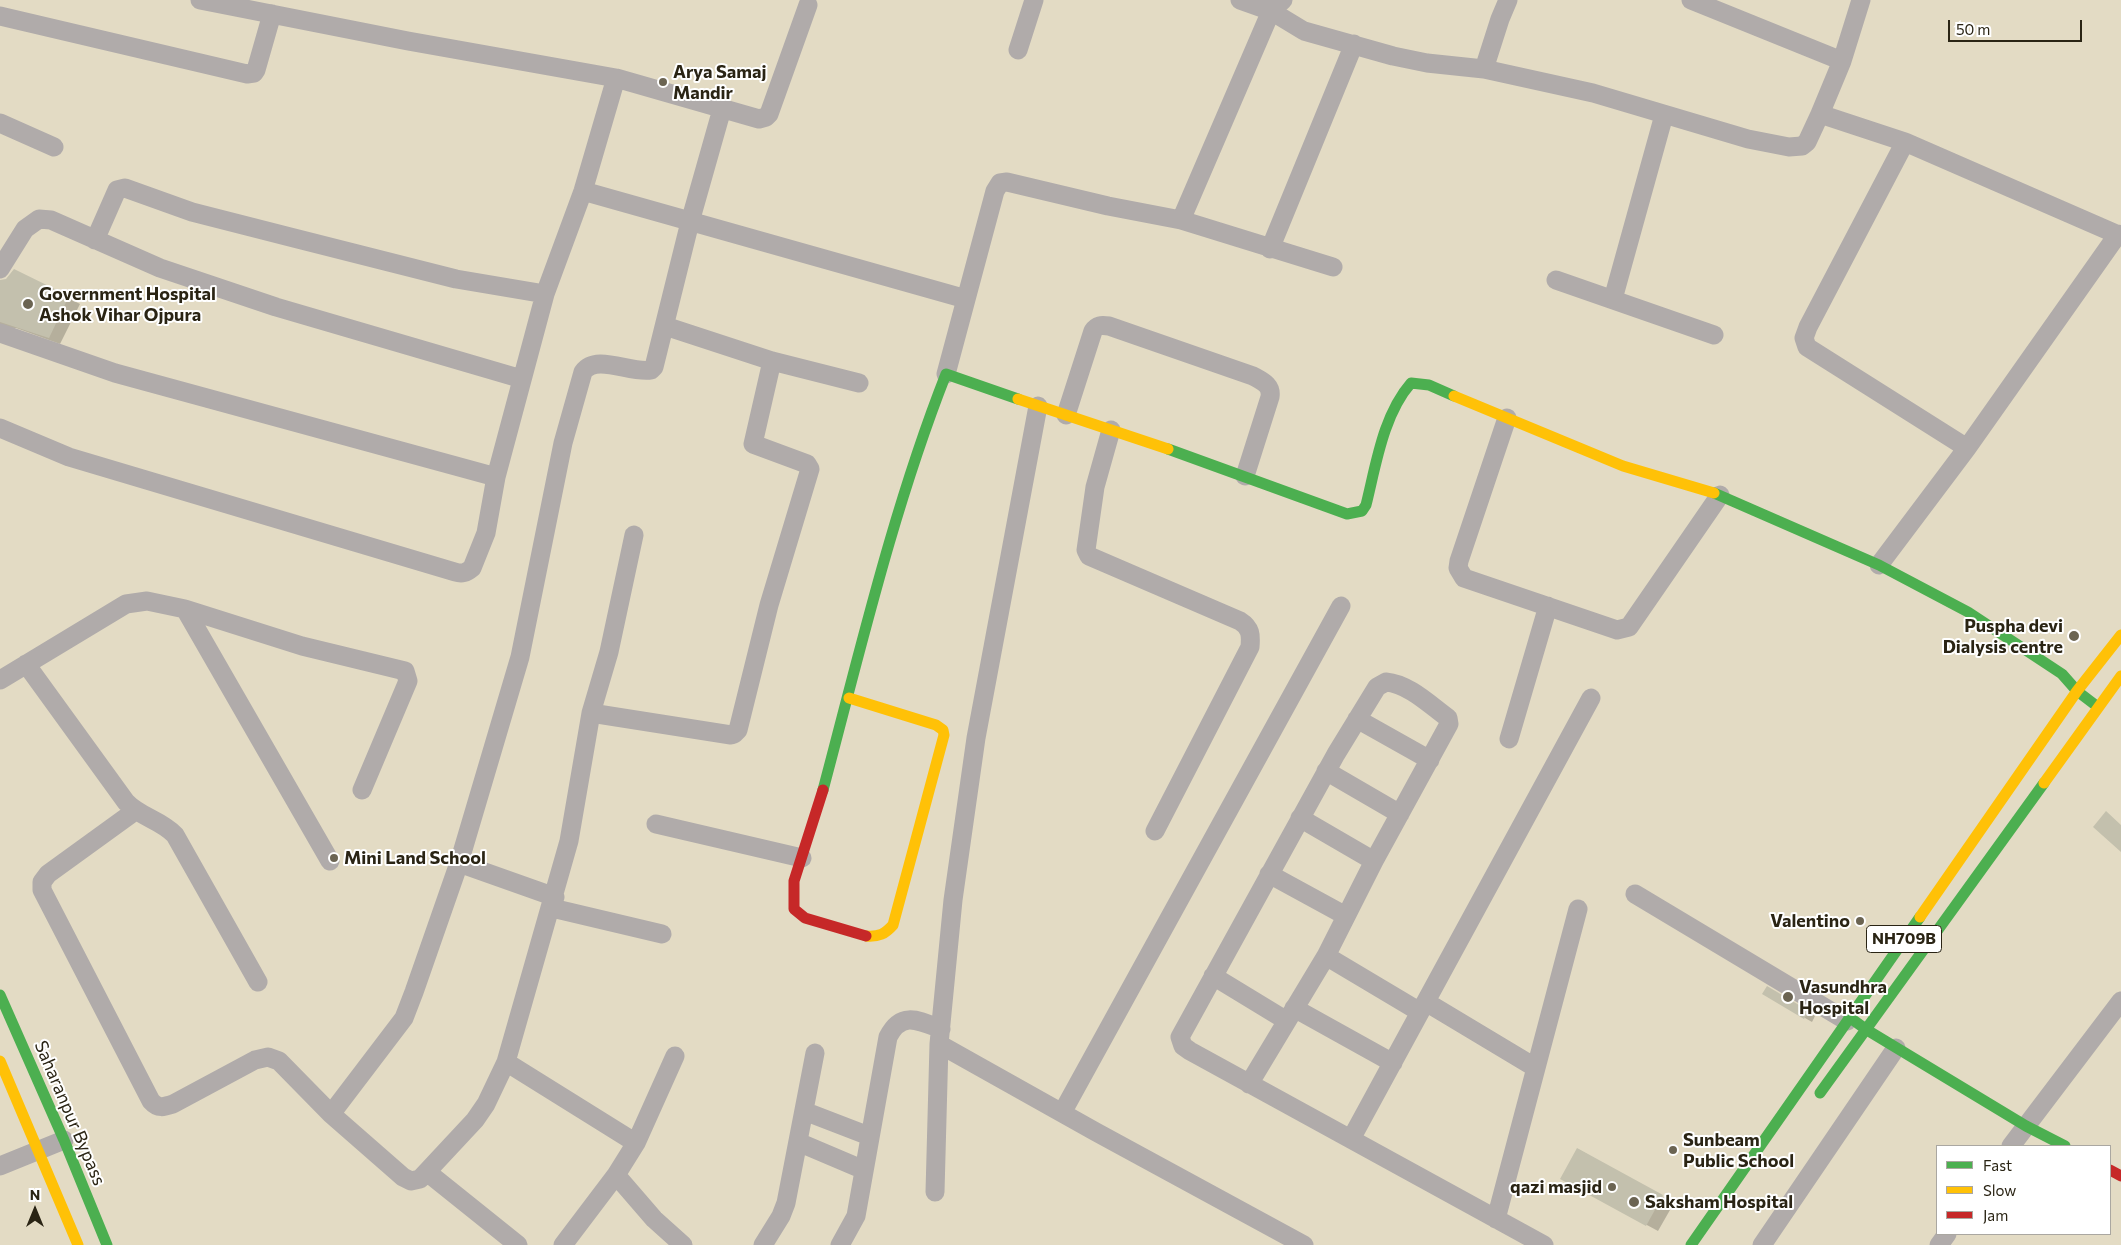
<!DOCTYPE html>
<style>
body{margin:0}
#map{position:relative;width:2121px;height:1245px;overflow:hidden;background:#e3dbc4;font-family:Commissioner,sans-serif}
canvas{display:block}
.legend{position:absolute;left:1936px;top:1145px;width:175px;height:90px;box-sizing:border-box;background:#fff;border:1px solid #aaa7a1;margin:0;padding:6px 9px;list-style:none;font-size:15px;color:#2a2414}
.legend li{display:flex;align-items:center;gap:10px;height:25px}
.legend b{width:25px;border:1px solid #aaa7a1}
.north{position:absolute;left:10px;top:1185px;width:50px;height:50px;-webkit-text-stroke:4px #fff;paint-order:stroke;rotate:0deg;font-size:14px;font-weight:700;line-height:20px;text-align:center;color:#2a2414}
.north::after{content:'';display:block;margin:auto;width:18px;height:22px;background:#2a2414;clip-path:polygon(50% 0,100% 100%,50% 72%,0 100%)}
.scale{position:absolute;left:1948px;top:20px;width:134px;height:22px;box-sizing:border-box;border:2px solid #2a2414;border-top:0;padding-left:6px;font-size:15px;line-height:18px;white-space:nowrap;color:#2a2414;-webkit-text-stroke:4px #fff;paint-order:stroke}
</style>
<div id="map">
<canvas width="2121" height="1245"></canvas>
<ul class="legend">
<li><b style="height:6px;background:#4caf50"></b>Fast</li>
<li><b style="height:6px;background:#ffc107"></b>Slow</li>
<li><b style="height:6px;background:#c62828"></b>Jam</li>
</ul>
<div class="north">N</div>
<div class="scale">50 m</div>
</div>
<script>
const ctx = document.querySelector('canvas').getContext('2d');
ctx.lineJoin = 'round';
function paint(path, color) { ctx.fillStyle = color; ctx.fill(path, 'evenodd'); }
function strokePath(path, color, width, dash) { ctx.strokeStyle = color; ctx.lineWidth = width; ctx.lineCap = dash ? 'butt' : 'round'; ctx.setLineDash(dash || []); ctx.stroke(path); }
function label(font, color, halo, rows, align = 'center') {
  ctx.font = font + ' Commissioner,sans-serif'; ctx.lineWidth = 4; ctx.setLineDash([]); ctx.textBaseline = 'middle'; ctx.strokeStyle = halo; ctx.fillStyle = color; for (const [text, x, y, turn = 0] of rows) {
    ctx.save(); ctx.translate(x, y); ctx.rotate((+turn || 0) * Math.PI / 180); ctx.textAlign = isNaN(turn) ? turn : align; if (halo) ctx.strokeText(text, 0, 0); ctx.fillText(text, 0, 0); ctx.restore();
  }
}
const shadow = new Path2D(`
 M14,270L80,304L60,344L16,328L8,329L0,325V283L6,280Z
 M1767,988L1815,1016L1812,1022L1763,994Z
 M1578,1149L1674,1203L1658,1231L1573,1185Z`);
const building = new Path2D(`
 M14,269L69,296L49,338L0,322V280L6,279Z
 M2106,811L2121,825V852L2093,827Z
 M1767,986L1809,1011L1804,1019L1762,994Z
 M1577,1148L1663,1195L1646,1226L1560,1179Z`);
const street = new Path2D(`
 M200,0L408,41L616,78L759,119L766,117L769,114L808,5
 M1240,0L1271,11L1304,31L1393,56L1427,63L1484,69L1593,93L1748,139L1789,147L1802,146L1807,142L1820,114L1905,142L2121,236
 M1691,0L1842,61
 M0,16L247,74L254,73L256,70L272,14
 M1018,50L1034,0
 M1484,69L1500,19L1508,0
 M1820,114L1842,61L1861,0
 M0,123L54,147
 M1905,142L1808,327L1804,338L1807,347L1967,448
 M583,191L966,299
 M1181,220L1333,267
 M95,240L117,190L125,188L192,212L290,237L456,279L545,294
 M1270,249L1354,44
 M0,269L25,229L39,219L51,220L160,268L276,307L522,379
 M1556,280L1714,335
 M1613,299L1664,115
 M665,326L772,361L859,383
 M0,333L115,373L496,477
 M946,374L995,191L1000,183L1007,182L1108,206L1181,220L1271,11L1283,0
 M1066,415L1093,331C1097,325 1101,325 1109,326L1253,376C1262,381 1272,385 1270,397L1245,476
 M1507,418L1459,561L1458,568L1464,578L1617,630L1629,627L1720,495
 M0,428L69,457L455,572C462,574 466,573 472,568L486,533L496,477L545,294L583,191L616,78
 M1111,430L1095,487L1086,550L1089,556L1240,621C1251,628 1251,635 1250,647L1155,831
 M1879,565L1967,448L2118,234
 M26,664L126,802C140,817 161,820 175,835L258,982
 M0,680L126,604L147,601L185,609
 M591,713L731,735L734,734L738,730L769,605L810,469L807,464L753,444L772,361
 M1357,719L1430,760
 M1509,739L1548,606
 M1326,771L1400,814
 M135,811L48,874L42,882V890L151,1101C158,1109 164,1107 173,1104L255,1060L268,1057L279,1061L331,1114L403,1177L411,1181L420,1179L475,1120L486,1104L506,1062L569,841L591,713L609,652L634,535
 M1300,818L1374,861
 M656,824L802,858
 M330,861L185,609L302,646L405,671L408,681L362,790
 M459,863L555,897
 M1269,874L1346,916
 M1635,894L1847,1021
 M552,908L662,934
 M1213,976L1287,1021
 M1426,1002L1536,1068
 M1294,1008L1393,1063
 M1420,1012L1326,956L1374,861L1449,724L1448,718C1430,705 1409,684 1386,682L1377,687L1336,754L1180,1037L1183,1046L1190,1051L1544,1245
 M939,1044L1096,1132L1304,1245
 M506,1062L636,1143
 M1249,1084L1326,956
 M804,1111L869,1136
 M1062,1113L1341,606
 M331,1114L404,1018L414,992L459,863L520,657L563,443L583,372C596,353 631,374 651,370L654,367L690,222L722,109
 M1351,1139L1591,698
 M798,1142L864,1170
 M2011,1146L2121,1001
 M0,1166L64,1140
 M427,1172L518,1245
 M616,1175L654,1219L683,1245
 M935,1192L939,1044L953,900L976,738L1038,406
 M1496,1219L1578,909
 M563,1245L616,1175L636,1143L675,1056
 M763,1245L781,1216L786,1203L815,1053
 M840,1245L856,1216L888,1037C901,1011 918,1020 941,1029
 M1762,1245L1896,1048
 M1939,1245L1947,1234`);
const fast = new Path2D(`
 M1168,449L1347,514L1362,511L1366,505C1376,465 1383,415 1411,383L1429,385L1454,396
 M1714,493L1879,565L1968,612L2062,674L2077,691L2094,704
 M823,790C860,651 893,509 946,374L1018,399
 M0,995L64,1140L107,1245
 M1849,1017L1867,1030L2026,1126L2065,1146
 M1820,1093L2044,783
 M1691,1245L1920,917`);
const slow = new Path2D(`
 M1454,396L1623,466L1714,493
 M1018,399L1168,449
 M849,698L936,725L943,730L944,735L893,925C885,934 879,937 866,936
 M2044,783L2121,676
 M1920,917L2077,691L2121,635
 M0,1061L78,1245`);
const jam = new Path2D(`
 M823,790L794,881V909L805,918L866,936
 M2110,1170L2121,1176`);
const markers = [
 [663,82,5,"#6b6452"],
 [28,304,6,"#6b6452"],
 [2074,636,6,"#6b6452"],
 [334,858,5,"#6b6452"],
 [1860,921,5,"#6b6452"],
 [1788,997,6,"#6b6452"],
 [1673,1150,5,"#6b6452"],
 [1612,1187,5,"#6b6452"],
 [1634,1202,6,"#6b6452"]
];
const shields = [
 [1904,939,75]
];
const shieldNames = [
 ["NH709B",1904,939]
];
const poiNames = [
 ["Arya Samaj",673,72],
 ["Mandir",673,93],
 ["Government Hospital",39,294],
 ["Ashok Vihar Ojpura",39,315],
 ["Puspha devi",2063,626,"right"],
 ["Dialysis centre",2063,647,"right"],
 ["Mini Land School",344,858],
 ["Valentino",1850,921,"right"],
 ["Vasundhra",1799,987],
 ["Hospital",1799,1008],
 ["Sunbeam",1683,1140],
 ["Public School",1683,1161],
 ["qazi masjid",1602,1187,"right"],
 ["Saksham Hospital",1645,1202]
];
const streetNames = [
 ["Saharanpur Bypass",70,1113,67]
];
paint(shadow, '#0003');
paint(building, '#c3c0ad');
strokePath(street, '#b0abaa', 19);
strokePath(fast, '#4caf50', 11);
strokePath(slow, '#ffc107', 11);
strokePath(jam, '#c62828', 11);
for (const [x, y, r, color] of markers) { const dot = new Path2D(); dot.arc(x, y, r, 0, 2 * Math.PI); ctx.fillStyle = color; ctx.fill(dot); strokePath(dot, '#fff', 2); }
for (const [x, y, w] of shields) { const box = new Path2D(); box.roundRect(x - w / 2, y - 13.5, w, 27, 4); ctx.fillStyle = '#fff'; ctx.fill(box); strokePath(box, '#2a2414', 1); }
label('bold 16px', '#2a2414', null, shieldNames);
label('bold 18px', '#2a2414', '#fff', poiNames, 'left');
label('18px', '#2a2414', '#fff', streetNames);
</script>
